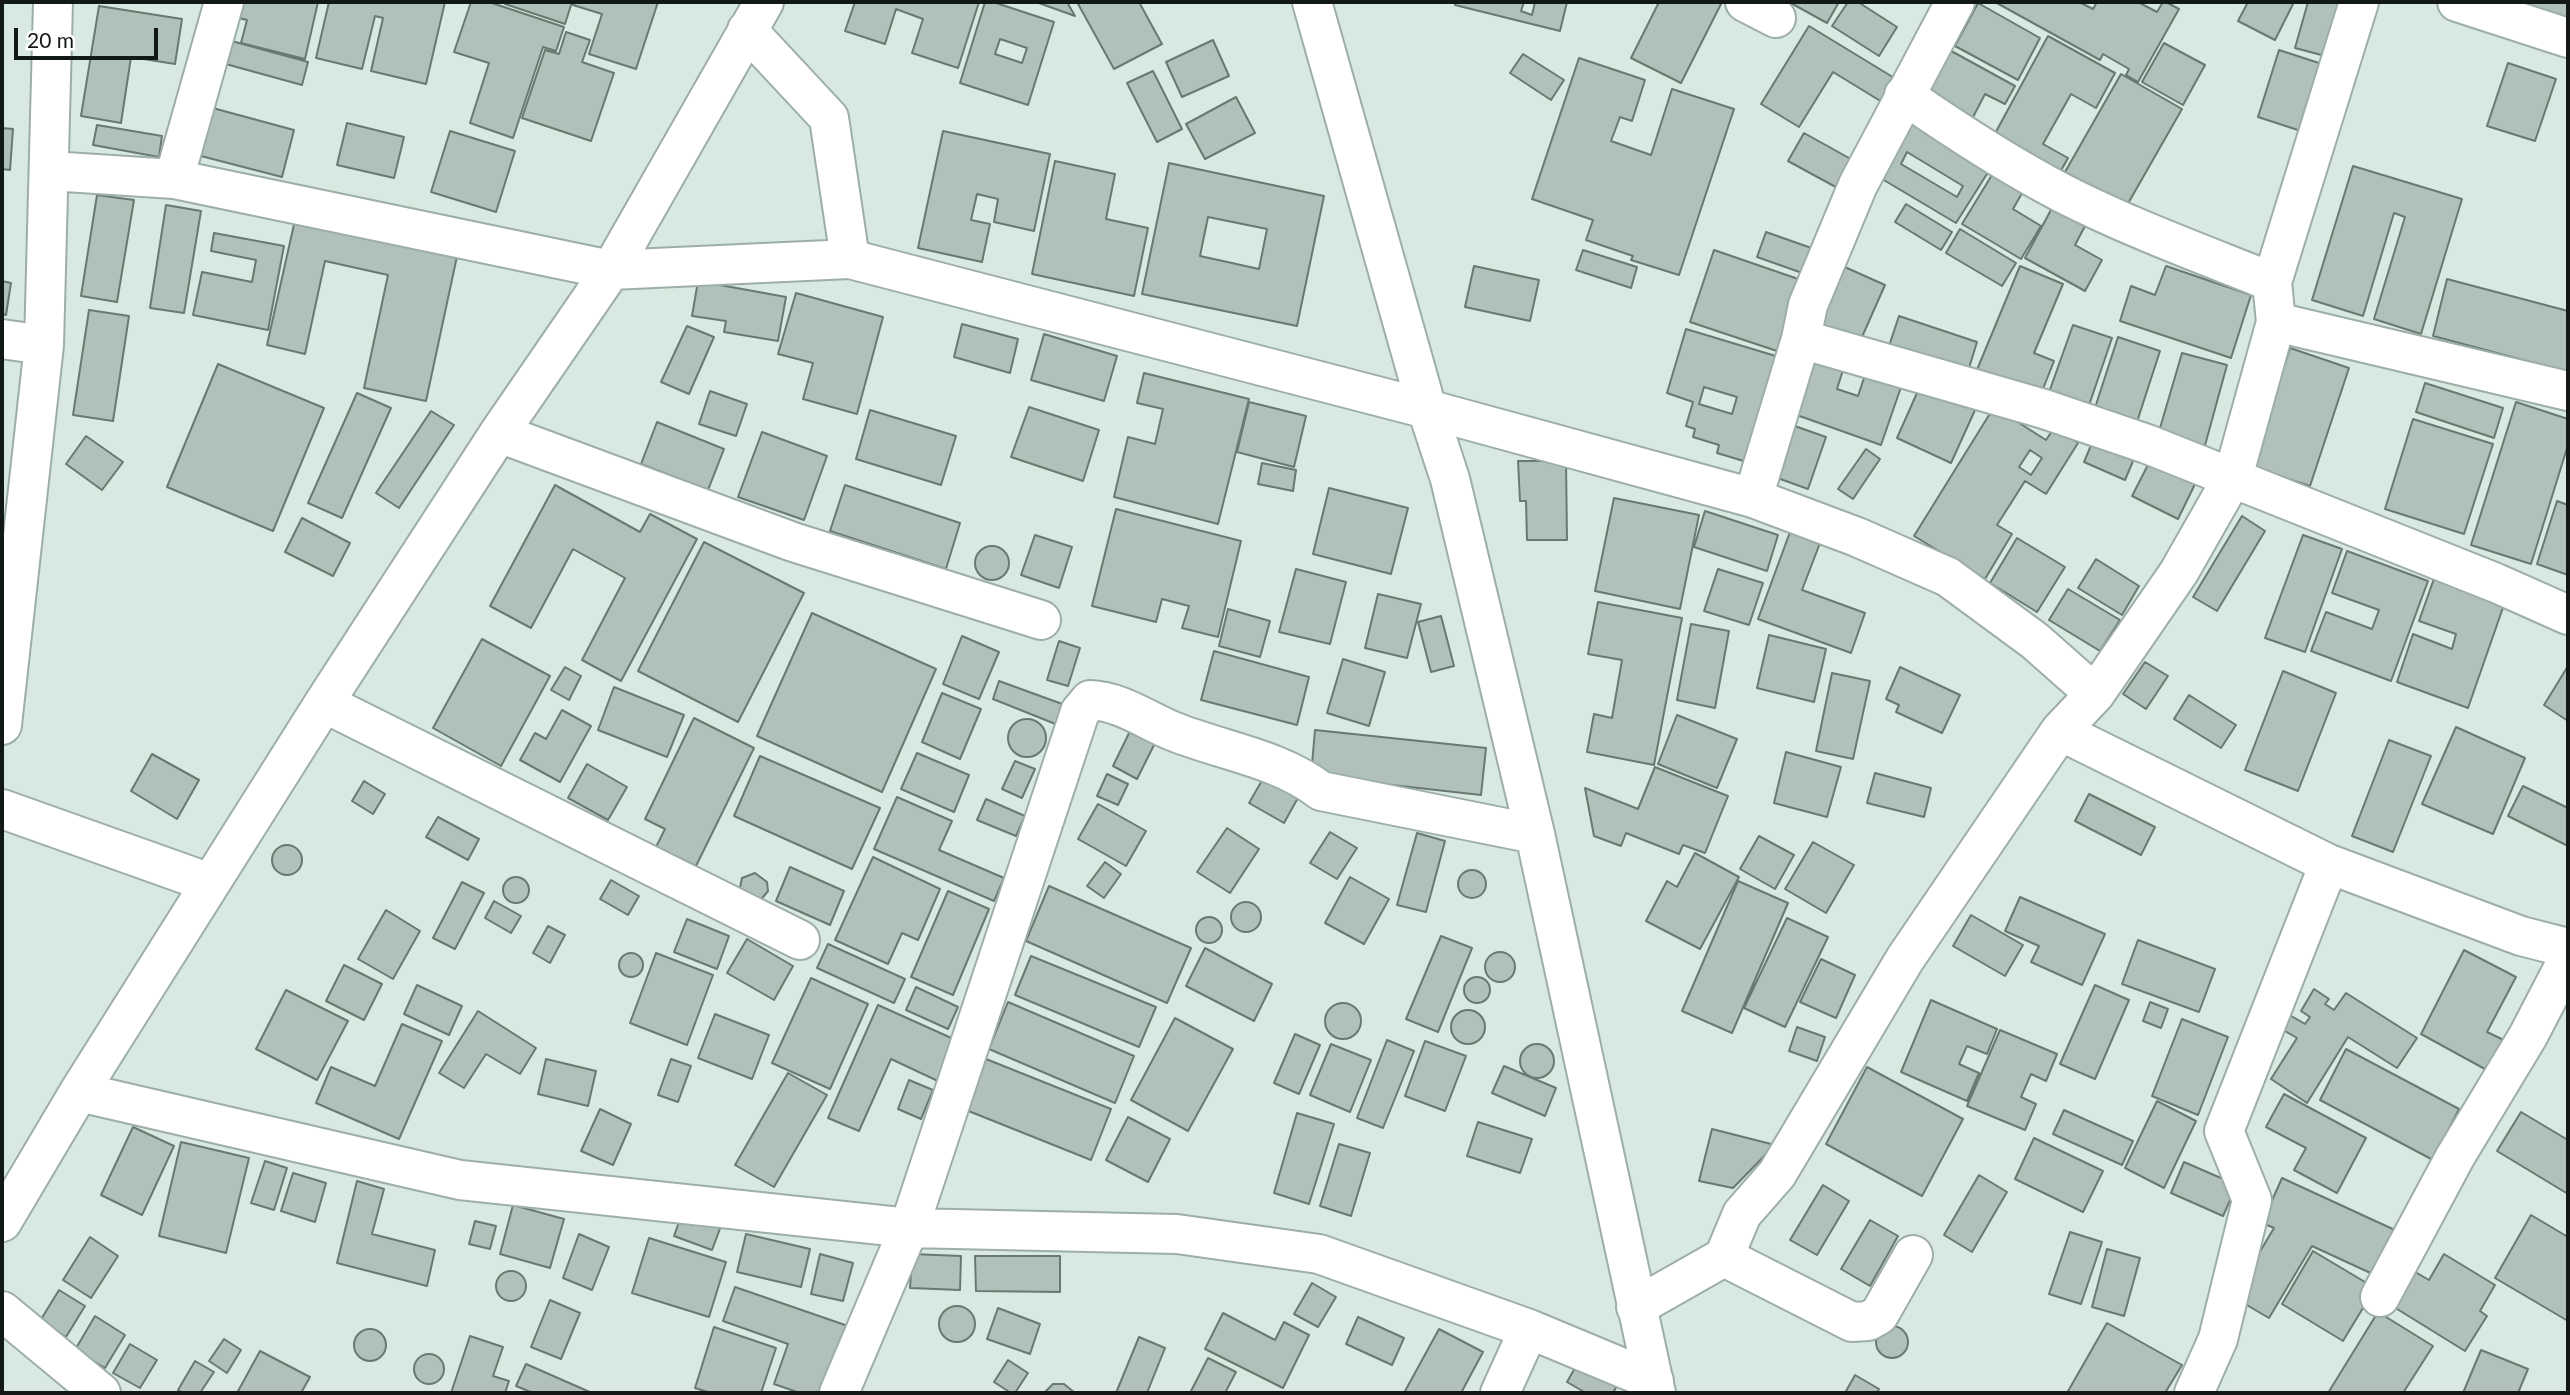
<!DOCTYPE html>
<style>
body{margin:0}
#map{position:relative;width:2570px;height:1395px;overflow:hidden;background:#d7e9e0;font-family:Lato,sans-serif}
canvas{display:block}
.frame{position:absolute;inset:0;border:4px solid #111815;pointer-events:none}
.scale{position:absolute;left:14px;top:28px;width:144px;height:32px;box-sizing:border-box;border:4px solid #111815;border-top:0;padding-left:9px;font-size:21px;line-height:24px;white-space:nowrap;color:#111815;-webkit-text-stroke:5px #fff;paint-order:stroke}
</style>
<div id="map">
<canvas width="2570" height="1395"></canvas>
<div class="frame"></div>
<div class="scale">20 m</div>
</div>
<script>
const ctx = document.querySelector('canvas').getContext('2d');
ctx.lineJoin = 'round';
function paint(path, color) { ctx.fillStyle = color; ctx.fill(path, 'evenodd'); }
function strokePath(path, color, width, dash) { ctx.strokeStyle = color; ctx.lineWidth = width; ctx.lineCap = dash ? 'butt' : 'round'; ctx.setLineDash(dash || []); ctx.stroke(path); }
const building = new Path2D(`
 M229,2H318L305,59L241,43L247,20L226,15Z
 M329,2H445L426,84L371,71L383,18L375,16L362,69L316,58Z
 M471,2H489L564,27L556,51L543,47L513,138L470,123L489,63L454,52Z
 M505,2H572L565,24L505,4Z
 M574,2H658L636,69L589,54L602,14L573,5Z
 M855,2H979L958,68L912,53L923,19L896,9L885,44L845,31Z
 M985,2H993L1054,22L1028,105L960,83ZM1000,39L1027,48L1022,63L995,54Z
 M1036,2H1067L1075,16Z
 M1077,2H1139L1162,44L1114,69Z
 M1455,2H1524L1521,11L1532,15L1535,2H1567L1560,31L1455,5Z
 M1659,2H1722L1681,83L1631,58Z
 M1789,2H1839L1827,23Z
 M1848,2H1858L1897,27L1879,56L1832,26Z
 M1995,2H2079L2093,9L2097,2H2138L2157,12L2163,2H2166L2179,9L2138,82L2126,75L2129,69L2103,54L2100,60Z
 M2248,2H2294L2275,40L2238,21Z
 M2308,2H2341L2325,56L2295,48Z
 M2512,2H2568V21Z
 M1978,3L2040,38L2018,80L1955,46Z
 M99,6L182,19L175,64L131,57L121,123L81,116Z
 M1809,26L1896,79L1882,102L1833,72L1799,127L1761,104Z
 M566,32L590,40L582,62L614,73L591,141L522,118L545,50L559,54Z
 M2048,36L2115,73L2096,108L2071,94L2043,144L2068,158L2058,176L1992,139Z
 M228,40L308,62L302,85L222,63Z
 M1213,40L1229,76L1182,97L1166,62Z
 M2164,43L2205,65L2183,105L2142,82Z
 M1944,47L2015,86L2005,104L1985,94L1970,123L1918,94Z
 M2279,50L2322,64L2301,131L2258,117Z
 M1523,54L1564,80L1551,100L1510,73Z
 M1579,58L1645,80L1632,121L1620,117L1611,141L1651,155L1672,89L1734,109L1679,275L1631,260L1633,256L1586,240L1593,220L1532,199Z
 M2508,63L2556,79L2535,141L2487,126Z
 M1153,71L1182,129L1157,142L1127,83Z
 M2121,74L2182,109L2126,207L2065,172Z
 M1236,97L1255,133L1205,159L1186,124Z
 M209,107L294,130L282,177L197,155Z
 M1913,118L1992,166L1956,223L1877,176ZM1907,152L1963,186L1957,197L1901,164Z
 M347,123L404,137L394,178L337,165Z
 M97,125L162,136L159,157L93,145Z
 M2,128L13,129L10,170L2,169Z
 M450,131L515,151L496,212L431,192Z
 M943,131L1050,154L1034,231L994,222L998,199L977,194L971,220L990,224L982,262L918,248Z
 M1804,133L1858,163L1843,191L1788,161Z
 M1055,161L1115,174L1106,219L1148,228L1134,296L1032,274Z
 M1169,163L1324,196L1297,326L1142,294ZM1208,217L1267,229L1259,269L1200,256Z
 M2353,166L2462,199L2421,334L2374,319L2405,217L2394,213L2363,316L2312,300Z
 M1995,170L2025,188L2013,209L2041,226L2021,259L1962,224Z
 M97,195L134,200L117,302L81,296Z
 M1906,204L1952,232L1941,250L1895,222Z
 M166,205L201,211L184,313L150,308Z
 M2052,208L2085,226L2075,245L2102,260L2085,291L2025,258Z
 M297,211L459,247L426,401L364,388L388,275L325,261L305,354L267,345Z
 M1960,229L2016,263L2002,286L1946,253Z
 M1766,232L1817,250L1808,275L1757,257Z
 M214,233L284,246L268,330L193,315L202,272L252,282L256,260L211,251Z
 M1583,250L1637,267L1631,288L1576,270Z
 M1714,250L1804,281L1780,352L1690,322Z
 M1838,264L1885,285L1858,346L1810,325Z
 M1474,266L1539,280L1530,321L1465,307Z
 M2020,266L2063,284L2034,353L2054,361L2037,404L1974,377Z
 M2166,266L2251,295L2231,358L2120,321L2131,286L2155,295Z
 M2447,279L2568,311V372L2433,336Z
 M2,281L11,283L6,315L2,314Z
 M698,281L786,297L778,341L724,332L726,321L692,316Z
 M796,293L883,317L857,414L803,399L813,363L778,354Z
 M89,310L129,316L113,421L73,415Z
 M1899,316L1977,342L1965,381L1886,355Z
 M962,324L1018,339L1010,373L954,357Z
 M2073,325L2112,338L2087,411L2047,398Z
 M687,326L714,337L689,394L661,382Z
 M1686,329L1789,360L1757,465L1717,453L1719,445L1693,437L1695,429L1686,426L1693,402L1667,393ZM1704,387L1737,397L1732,414L1699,404Z
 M1044,334L1117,356L1104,401L1031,380Z
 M2118,337L2160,351L2135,428L2093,414Z
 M2290,348L2349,368L2310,486L2251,467Z
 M2182,353L2227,365L2204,449L2158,435Z
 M1811,356L1844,367L1837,389L1858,396L1865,375L1901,387L1881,445L1791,413Z
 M218,364L324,408L273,531L167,487Z
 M1144,373L1249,399L1218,524L1114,497L1128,437L1155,444L1163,409L1137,403Z
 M2425,383L2503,408L2494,438L2416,412Z
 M1921,384L1975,410L1951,463L1897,438Z
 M710,391L747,404L736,436L699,424Z
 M357,393L391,408L342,518L308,503Z
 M1249,402L1306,416L1294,467L1237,452Z
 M2516,402L2568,419V445L2531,564L2471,545Z
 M1029,407L1099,430L1083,481L1011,457Z
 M1994,407L2046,440L2054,428L2078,443L2046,494L2025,481L1997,525L2012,534L1985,579L1914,536ZM2030,450L2042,458L2031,475L2019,467Z
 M870,410L956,436L941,485L856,459Z
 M431,411L454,425L399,508L376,493Z
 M2413,419L2493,444L2464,534L2385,509Z
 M657,422L724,449L708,490L641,464Z
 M1789,424L1826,437L1808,489L1772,476Z
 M762,432L827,456L804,520L738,497Z
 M86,436L123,462L102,490L66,464Z
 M2095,436L2136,454L2125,480L2084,462Z
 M1866,449L1880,459L1853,499L1838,489Z
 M2152,457L2197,480L2178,519L2132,496Z
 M1518,461H1566L1567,540H1527L1526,501H1520Z
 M1262,463L1296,470L1293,491L1258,484Z
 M555,485L640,532L650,514L697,539L621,681L582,660L625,578L573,549L531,628L490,606Z
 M845,485L960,523L946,569L830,531Z
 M1329,488L1408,508L1391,574L1313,554Z
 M1614,498L1699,515L1680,609L1595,591Z
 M2557,501L2568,505V575L2537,564Z
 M1116,509L1241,541L1218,637L1182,628L1189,606L1162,599L1156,622L1092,606Z
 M1705,511L1778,535L1767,571L1694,547Z
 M2242,516L2265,531L2217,611L2193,597Z
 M302,518L350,543L333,576L285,552Z
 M1790,532L1820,543L1802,590L1865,613L1851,653L1758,619Z
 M1035,535L1072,547L1059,588L1021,575Z
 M2303,535L2342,549L2305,652L2265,638Z
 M2017,538L2065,567L2037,612L1990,583Z
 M704,542L804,593L738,722L638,671Z
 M975 563a17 17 0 1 1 34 0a17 17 0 1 1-34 0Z
 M2347,551L2428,581L2391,681L2311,651L2326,612L2372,629L2379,610L2332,593Z
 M2096,559L2139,586L2122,615L2078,588Z
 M1296,569L1346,582L1330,644L1279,632Z
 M1718,569L1763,583L1749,625L1704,611Z
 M2436,573L2506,599L2468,708L2397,682L2413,634L2452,649L2456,634L2419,621Z
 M2068,589L2120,620L2100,651L2049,620Z
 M1378,594L1421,604L1407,658L1365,648Z
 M1598,602L1682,618L1654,765L1587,752L1594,714L1612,718L1622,660L1588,654Z
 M1228,609L1270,621L1260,657L1219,646Z
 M812,613L936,669L882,792L757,736Z
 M1441,616L1454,666L1431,672L1418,622Z
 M1691,624L1729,631L1715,708L1677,700Z
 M1769,635L1826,649L1814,702L1757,688Z
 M962,636L999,652L979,699L943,684Z
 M482,639L550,676L501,766L433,728Z
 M1059,641L1080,648L1068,686L1047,680Z
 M1214,651L1309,677L1297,725L1201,700Z
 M1343,659L1385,672L1369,726L1327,713Z
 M2145,662L2168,676L2146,709L2123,694Z
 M2568,666V721L2544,705Z
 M565,667L581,676L569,700L551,690Z
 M1900,667L1960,695L1942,733L1896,712L1899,705L1886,699Z
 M2283,671L2336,693L2298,791L2245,770Z
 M1832,673L1870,681L1853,759L1816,751Z
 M999,681L1065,705L1058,725L993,699Z
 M614,687L684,715L667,757L598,730Z
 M942,693L981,709L960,759L922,742Z
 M2189,695L2236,725L2221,748L2174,719Z
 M562,710L591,726L560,782L520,760L535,733L546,739Z
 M1677,715L1737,739L1717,788L1658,764Z
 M694,718L754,748L696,866L656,847L665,829L645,819Z
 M1008 738a19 19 0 1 1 38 0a19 19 0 1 1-38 0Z
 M1132,727L1157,739L1137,779L1113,766Z
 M2456,727L2525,758L2493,834L2422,804Z
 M1315,730L1486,748L1481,795L1311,776Z
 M2389,740L2431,756L2393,852L2352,836Z
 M1786,752L1841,767L1827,817L1774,803Z
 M917,753L969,775L954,812L901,789Z
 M152,754L199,780L177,819L131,791Z
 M760,756L880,808L852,869L734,816Z
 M1015,761L1035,769L1022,798L1002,789Z
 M587,764L627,787L608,820L568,798Z
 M1655,767L1728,796L1705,853L1683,845L1679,854L1626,833L1621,846L1594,836L1585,788L1638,809Z
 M1875,773L1931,788L1924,817L1867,803Z
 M1107,774L1128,784L1118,805L1097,796Z
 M1264,777L1299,796L1284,823L1249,803Z
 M364,781L385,794L373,814L352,801Z
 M2523,786L2568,808V846L2508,816Z
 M2089,794L2155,827L2141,855L2075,821Z
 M897,797L952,821L939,850L1004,878L994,901L874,849Z
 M986,799L1025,816L1016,836L977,820Z
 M1098,804L1146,831L1126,866L1078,839Z
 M438,817L479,839L468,860L426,837Z
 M1227,828L1259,849L1230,893L1197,872Z
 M1330,832L1357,848L1337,879L1310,863Z
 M1417,833L1445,841L1426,912L1397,905Z
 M1759,836L1794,855L1775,889L1740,869Z
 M1813,842L1854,865L1826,913L1785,889Z
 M272 860a15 15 0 1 1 30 0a15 15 0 1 1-30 0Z
 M1695,853L1739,877L1700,949L1646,921L1667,881L1677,887Z
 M873,857L940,889L918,940L902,933L888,964L835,940Z
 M1105,862L1121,874L1104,898L1087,886Z
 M790,867L844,891L830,925L776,901Z
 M1458 884a14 14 0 1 1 28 0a14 14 0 1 1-28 0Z
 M755,873L767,882L768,891L759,902L739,892L742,878Z
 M1350,877L1389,899L1364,944L1325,923Z
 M503 890a13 13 0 1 1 26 0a13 13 0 1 1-26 0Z
 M611,880L639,896L628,915L600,899Z
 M1738,881L1788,903L1732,1033L1682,1011Z
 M462,882L484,893L455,949L433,938Z
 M1049,886L1191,948L1167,1003L1026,941Z
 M948,891L989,909L953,995L911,977Z
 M2020,897L2105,934L2082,985L2031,962L2039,946L2005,931Z
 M494,901L521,916L511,933L485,918Z
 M1231 917a15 15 0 1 1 30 0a15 15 0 1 1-30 0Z
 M386,910L420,931L393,979L358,959Z
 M1971,915L2023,945L2005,976L1953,946Z
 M1196 930a13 13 0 1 1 26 0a13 13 0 1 1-26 0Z
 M1787,918L1828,937L1785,1027L1744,1008Z
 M687,919L729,936L717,969L674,952Z
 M548,926L565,935L550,963L533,953Z
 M1441,936L1472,948L1438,1032L1406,1019Z
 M747,939L793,966L774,1000L727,973Z
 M2138,940L2215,969L2199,1012L2122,984Z
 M828,944L905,979L894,1003L817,968Z
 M1205,948L1272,984L1254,1021L1186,986Z
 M2464,950L2516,977L2487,1032L2510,1043L2494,1074L2421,1034Z
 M1485 967a15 15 0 1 1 30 0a15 15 0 1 1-30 0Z
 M619 965a12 12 0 1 1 24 0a12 12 0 1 1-24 0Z
 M656,953L713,975L687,1045L630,1023Z
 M1031,956L1156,1007L1139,1047L1015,995Z
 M1821,959L1855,975L1836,1018L1800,1002Z
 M344,965L382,984L364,1020L326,1001Z
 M1464 990a13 13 0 1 1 26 0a13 13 0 1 1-26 0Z
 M811,978L868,1004L830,1089L772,1063Z
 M417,985L462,1006L449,1035L404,1014Z
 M2095,985L2129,1000L2095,1079L2060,1064Z
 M916,987L958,1007L948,1029L906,1010Z
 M2314,989L2329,999L2325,1004L2334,1010L2346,993L2417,1038L2397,1068L2348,1037L2307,1103L2271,1079L2297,1038L2278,1027L2286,1013L2305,1024L2310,1017L2301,1011Z
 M286,990L348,1021L317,1080L256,1049Z
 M1931,1000L1997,1029L1987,1054L1967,1046L1959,1064L1979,1073L1967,1101L1901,1072Z
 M1008,1002L1134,1056L1115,1103L989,1049Z
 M2150,1002L2168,1009L2161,1028L2143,1021Z
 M1325 1021a18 18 0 1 1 36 0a18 18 0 1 1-36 0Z
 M878,1005L958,1041L940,1082L891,1059L859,1131L828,1118Z
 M1451 1027a17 17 0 1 1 34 0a17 17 0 1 1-34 0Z
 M478,1011L536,1048L520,1074L486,1054L464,1088L439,1073Z
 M715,1014L769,1035L752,1079L698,1058Z
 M1175,1018L1233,1049L1188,1131L1131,1100Z
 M2182,1019L2228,1037L2198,1115L2152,1096Z
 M402,1024L442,1041L399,1139L316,1103L331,1067L375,1086Z
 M1797,1027L1825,1037L1817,1061L1789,1051Z
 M2000,1030L2057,1054L2046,1081L2031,1074L2021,1097L2036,1104L2025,1130L1967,1106Z
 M1295,1034L1320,1045L1299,1094L1274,1083Z
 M1387,1040L1414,1051L1383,1128L1357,1118Z
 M1425,1041L1466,1056L1445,1111L1405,1096Z
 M1520 1061a17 17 0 1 1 34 0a17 17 0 1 1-34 0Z
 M1331,1044L1371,1060L1350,1112L1310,1095Z
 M2346,1049L2459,1109L2433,1160L2320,1100Z
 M546,1059L596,1071L588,1106L538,1094Z
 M671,1059L691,1066L678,1102L658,1095Z
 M986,1059L1111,1109L1091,1160L966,1110Z
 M1504,1066L1556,1088L1545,1116L1492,1093Z
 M1867,1067L1963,1119L1922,1196L1826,1144Z
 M788,1073L827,1095L774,1187L735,1165Z
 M909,1080L933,1090L921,1119L898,1109Z
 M2284,1094L2366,1138L2337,1193L2294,1170L2306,1148L2266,1127Z
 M2157,1101L2196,1121L2164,1188L2125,1168Z
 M600,1109L631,1124L613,1165L581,1151Z
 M2064,1110L2133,1141L2122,1165L2053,1134Z
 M2521,1112L2568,1140V1194L2497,1151Z
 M1297,1113L1334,1124L1309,1204L1274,1193Z
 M1128,1117L1170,1139L1148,1182L1106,1160Z
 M1478,1122L1532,1139L1520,1173L1467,1156Z
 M133,1127L174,1146L142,1215L101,1195Z
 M1712,1129L1775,1145L1733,1188L1699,1181Z
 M2034,1138L2103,1171L2083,1212L2015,1179Z
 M181,1142L249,1158L226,1253L159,1236Z
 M1339,1144L1370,1153L1351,1216L1320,1206Z
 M265,1161L287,1168L274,1210L251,1203Z
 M2184,1162L2237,1185L2223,1216L2171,1193Z
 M293,1173L326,1183L315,1222L281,1211Z
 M1979,1175L2007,1192L1972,1252L1944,1235Z
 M2282,1178L2397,1231L2377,1276L2312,1246L2269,1318L2233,1297L2274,1228L2262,1223Z
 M357,1181L384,1189L372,1234L435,1250L427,1286L337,1263Z
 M1823,1185L1849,1201L1817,1255L1790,1240Z
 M513,1205L564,1219L550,1268L500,1254Z
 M683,1211L721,1226L712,1250L674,1236Z
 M2531,1215L2568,1237V1321L2495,1278Z
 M1870,1220L1898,1236L1870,1286L1841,1269Z
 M475,1221L496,1226L490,1249L469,1244Z
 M2070,1232L2102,1242L2081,1304L2049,1294Z
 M579,1234L609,1247L592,1290L563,1278Z
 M746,1234L810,1249L801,1287L737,1272Z
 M90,1237L118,1256L91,1298L63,1280Z
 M649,1238L726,1262L709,1317L632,1293Z
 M2107,1249L2140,1258L2124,1316L2092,1307Z
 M2313,1251L2375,1288L2343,1341L2282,1304Z
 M820,1254L853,1263L843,1301L811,1294Z
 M912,1254L961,1256L960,1290L910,1288Z
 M2444,1254L2495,1285L2480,1311L2487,1316L2465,1351L2389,1304L2410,1269L2429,1280Z
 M975,1256H1060V1292L976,1291Z
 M496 1286a15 15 0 1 1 30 0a15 15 0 1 1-30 0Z
 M1312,1283L1336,1297L1318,1327L1294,1314Z
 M735,1287L848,1326L824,1393H800L774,1384L788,1344L723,1321Z
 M59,1290L85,1306L66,1337L40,1321Z
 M550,1300L580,1313L561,1359L531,1347Z
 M939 1324a18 18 0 1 1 36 0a18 18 0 1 1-36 0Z
 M998,1308L1040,1324L1030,1354L987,1339Z
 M2378,1312L2433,1346L2403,1393H2328Z
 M1223,1313L1275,1340L1284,1322L1309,1335L1283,1388L1205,1349Z
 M95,1316L125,1335L105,1368L75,1350Z
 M1358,1317L1404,1338L1392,1365L1346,1344Z
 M2107,1323L2182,1365L2165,1393H2067Z
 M1876 1342a16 16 0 1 1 32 0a16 16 0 1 1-32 0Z
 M714,1327L776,1348L761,1393H711L695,1388Z
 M1439,1329L1483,1352L1461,1393H1404Z
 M354 1345a16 16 0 1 1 32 0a16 16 0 1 1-32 0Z
 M470,1336L503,1347L493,1376L509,1381L505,1393H451Z
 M1139,1337L1165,1348L1147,1393H1116Z
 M224,1339L241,1350L227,1373L209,1361Z
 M130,1344L157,1360L140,1388L113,1373Z
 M2481,1350L2528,1369L2518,1393H2463Z
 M260,1351L310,1377L301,1393H237Z
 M414 1369a15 15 0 1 1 30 0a15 15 0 1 1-30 0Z
 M1208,1358L1236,1372L1225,1393H1190Z
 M1580,1359L1619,1382L1613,1393H1586L1567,1382Z
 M1008,1360L1028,1373L1015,1393H1011L994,1382Z
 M195,1361L214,1372L200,1393H183L178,1390Z
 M526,1364L592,1393H533L516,1386Z
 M1855,1375L1879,1389L1877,1393H1845Z
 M1053,1384H1064L1075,1393H1044Z`);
const minor = new Path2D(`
 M1312,2L1427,409L1450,479L1535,834L1656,1393
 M1745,2L1776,18
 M2457,2L2568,38
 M747,30L829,118L850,259
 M1904,95C1956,131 2008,165 2064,194C2131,228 2202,254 2272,282
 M50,171L174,179L611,270L850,259L1427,409L1753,498L1857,537L1948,577L2035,641L2095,694
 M174,179L224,2
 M2276,322L2568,391
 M2,339L44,345
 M1801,339L2044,409L2147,444L2496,583L2568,615
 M499,433L793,542L1041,620
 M1753,498L1801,339L1808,305L1858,185L1955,2
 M324,703L800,940
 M2,725L44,345L53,2
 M2060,731L2329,864L2521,936L2568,948
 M2,809L210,883
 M79,1092L460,1180L909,1228L1177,1234L1319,1254L1529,1329L1654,1381
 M2,1222L79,1092L324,703L499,433L611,270L764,2
 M1724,1257L1852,1322L1868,1321L1879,1315L1913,1255
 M2380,1297L2455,1157L2528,1036L2568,959
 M1636,1307L1724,1257L1742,1214L1777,1174L1905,959L2060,731L2095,694L2179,572L2233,477L2276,322L2272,282L2359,2
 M2,1311L101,1393
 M839,1393L909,1228L1080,712L1090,700C1121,701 1147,721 1175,732C1223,751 1280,759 1321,791L1535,834
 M1500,1393L1529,1329
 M2194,1393L2218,1339L2252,1200L2224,1131L2329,864`);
paint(building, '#afc1b9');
strokePath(building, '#687971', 2);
strokePath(minor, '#9daea6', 42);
strokePath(minor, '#fff', 38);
</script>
